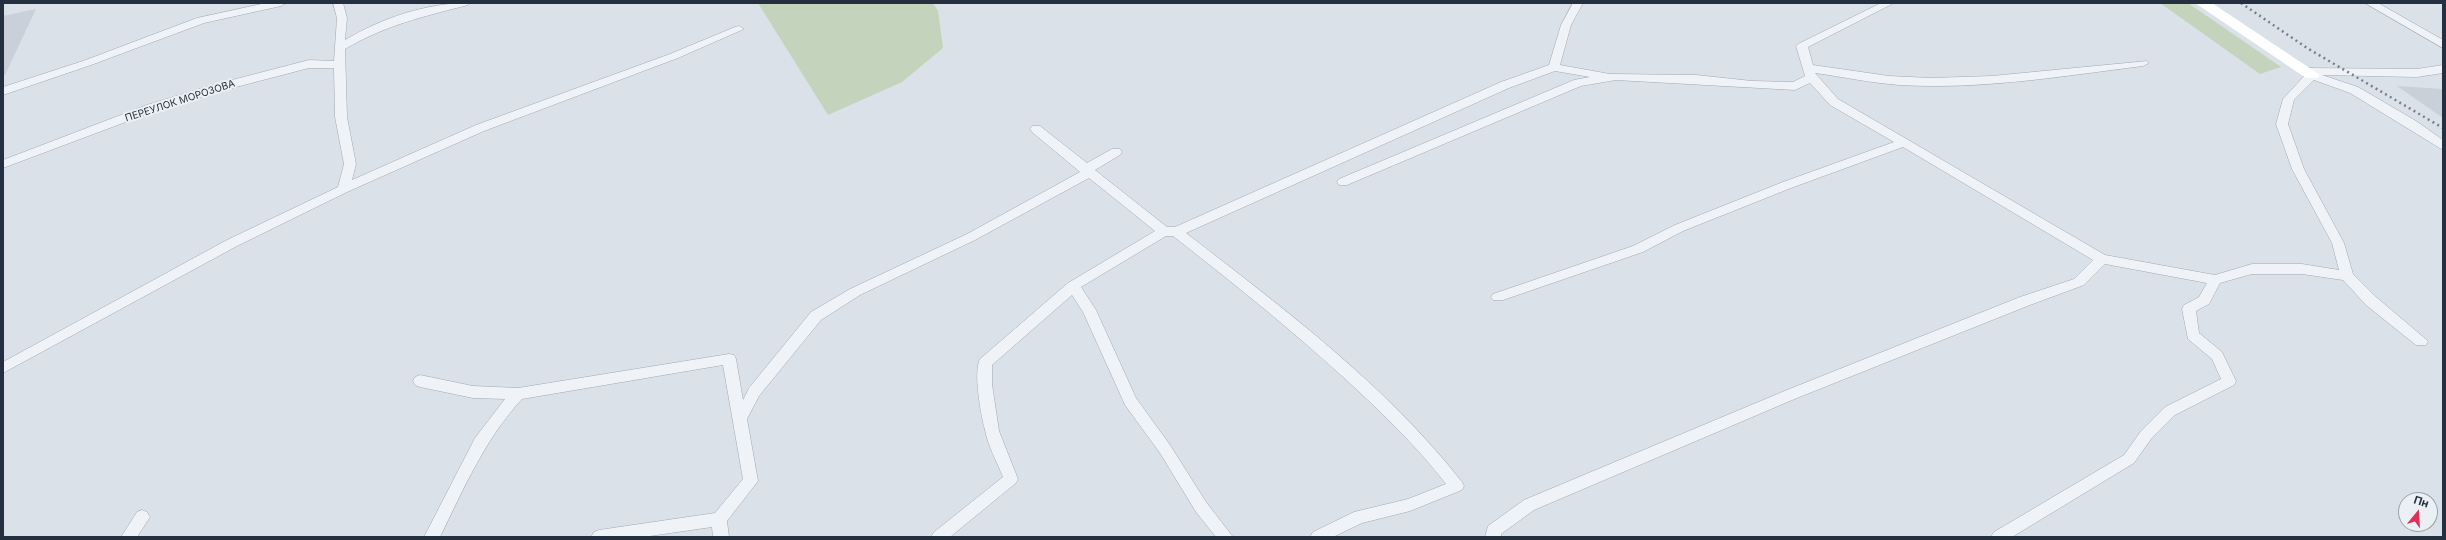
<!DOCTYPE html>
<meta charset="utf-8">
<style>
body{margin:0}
#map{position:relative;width:2446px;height:540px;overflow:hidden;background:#dbe1e8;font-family:Inter,sans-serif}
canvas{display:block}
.frame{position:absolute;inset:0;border:4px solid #24303f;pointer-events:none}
.north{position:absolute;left:2398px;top:492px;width:40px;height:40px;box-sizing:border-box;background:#ebf0f5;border:1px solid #9ba3ac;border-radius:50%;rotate:18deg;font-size:11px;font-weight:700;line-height:16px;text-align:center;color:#24303f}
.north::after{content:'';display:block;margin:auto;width:14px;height:18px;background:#dd3158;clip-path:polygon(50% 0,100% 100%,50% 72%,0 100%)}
</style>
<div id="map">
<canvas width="2446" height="540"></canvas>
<div class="frame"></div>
<div class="north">Пн</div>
</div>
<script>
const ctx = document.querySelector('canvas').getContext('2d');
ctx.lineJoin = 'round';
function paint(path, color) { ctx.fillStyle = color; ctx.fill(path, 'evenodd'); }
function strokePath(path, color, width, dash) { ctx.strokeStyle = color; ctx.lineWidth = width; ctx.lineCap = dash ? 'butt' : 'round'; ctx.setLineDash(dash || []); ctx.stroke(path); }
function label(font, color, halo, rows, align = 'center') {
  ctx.font = font + ' Inter,sans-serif'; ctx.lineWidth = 4; ctx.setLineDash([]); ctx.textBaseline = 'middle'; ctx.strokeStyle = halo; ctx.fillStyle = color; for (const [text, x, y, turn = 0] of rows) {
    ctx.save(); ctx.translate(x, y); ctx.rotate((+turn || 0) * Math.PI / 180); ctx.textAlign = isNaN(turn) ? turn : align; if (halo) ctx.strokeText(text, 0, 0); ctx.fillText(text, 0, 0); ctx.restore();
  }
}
const built = new Path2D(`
 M36,9L5,75H3V16Z
 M2397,86L2443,89V118Z`);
const green = new Path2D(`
 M758,3H933L938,11L943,48L902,82L828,115Z
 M2160,3H2188L2281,67L2260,74Z`);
const street = new Path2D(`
 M266,3H286L281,6L204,23L91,65L3,95V87L83,61L197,18Z
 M333,3H343L347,18L345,40C382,18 426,3 469,3L468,5C422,17 386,25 345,49L347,117L356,164L352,180L476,125L670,54L735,27L739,26L744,29L678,58L484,131L347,192L237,246L3,373V362L227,240L338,187L344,164L335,117L334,68H309L217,92L155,111L3,168V160L147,105L209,86L309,60L334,61L337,18Z
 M1573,3H1583L1571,25L1560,65L1610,74L1696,75L1752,81L1793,82L1805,76L1796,46L1798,44L1881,3H1894L1808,47L1813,65L1889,76L1931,78L1992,76L2147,61L2149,63L2143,66C2063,76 1981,90 1900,85C1871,83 1844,77 1815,73L1838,99L2105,255L2215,275L2252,264H2302L2339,270L2332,243L2292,169L2276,124L2283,99L2308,72L2309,68L2417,69L2443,65V73L2417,77L2322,75L2358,87L2416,121L2443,140V150L2350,93L2314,80L2294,100L2288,124L2304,169L2344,243L2353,274L2376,297L2428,341L2426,345H2416L2366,305L2343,280L2302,274H2252L2220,283L2209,304L2196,311L2199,333L2222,352L2236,381L2234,385L2175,415L2151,439L2134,463L2012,537H1991L1994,532L2124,455L2141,431L2165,407L2221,379L2212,359L2188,339L2182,309L2184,305L2199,297L2207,283L2105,264L2084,285L2030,305L1797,398L1534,510L1501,534V537H1485L1488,526L1524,500L1787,390L2020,297L2074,279L2093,260L1903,147L1791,188L1683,231L1643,252L1503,300H1493L1491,297L1493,294L1633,246L1675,225L1783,182L1894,142L1830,105L1810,83L1795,90L1616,80L1581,86L1347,185H1339L1337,182L1339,179L1574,80L1590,77L1555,71L1509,88L1186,233C1283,308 1386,385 1462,482L1464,486L1462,490L1410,511L1362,523L1333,537H1310L1313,532L1354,512L1408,499L1446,484C1423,454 1397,428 1370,402C1308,343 1241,289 1173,236H1166L1081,287L1096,310L1136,398L1170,445L1206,502L1233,537H1216L1196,512L1160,453L1125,405L1083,312L1072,295L992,365V384L999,431L1018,479L1016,483L950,537H931L934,532L1003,477C997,462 988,446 985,430C981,415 973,372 980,359L1068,283L1155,231L1089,178L975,240L860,295L821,320L759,396L747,419L758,481L727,521L729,537H713L712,527L643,537H591L594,532L599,530L715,513L743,479L723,365L522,399C485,439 464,488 440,537H424L475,438L505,399L473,398L420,387L415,385L413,381L415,377L420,375L473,386L518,388L729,354L734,355L736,359L743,400L749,388L811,312L850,289L967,234L1080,172L1032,132L1030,129L1032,126H1040L1087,163L1112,149H1120L1122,152L1120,155L1095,170L1167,227H1175L1501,82L1549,65L1561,25Z
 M2365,3H2378L2443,40V48Z
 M142,510L147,512L150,517L137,537H121L137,512Z`);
const secondary = new Path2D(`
 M2195,3H2212L2320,75L2318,78H2306Z`);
const rail = new Path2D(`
 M2241,3L2307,48L2443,128`);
const streetNames = [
 ["ПЕРЕУЛОК МОРОЗОВА",180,101,-18]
];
paint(built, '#c9d0da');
paint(green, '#c3d3bc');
strokePath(street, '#a0a8b2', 1);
paint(street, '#eff2f6');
paint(secondary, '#fff');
strokePath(rail, '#738293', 2.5, [2, 3.5]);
label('10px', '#24303f', '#ebf0f5', streetNames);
</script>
